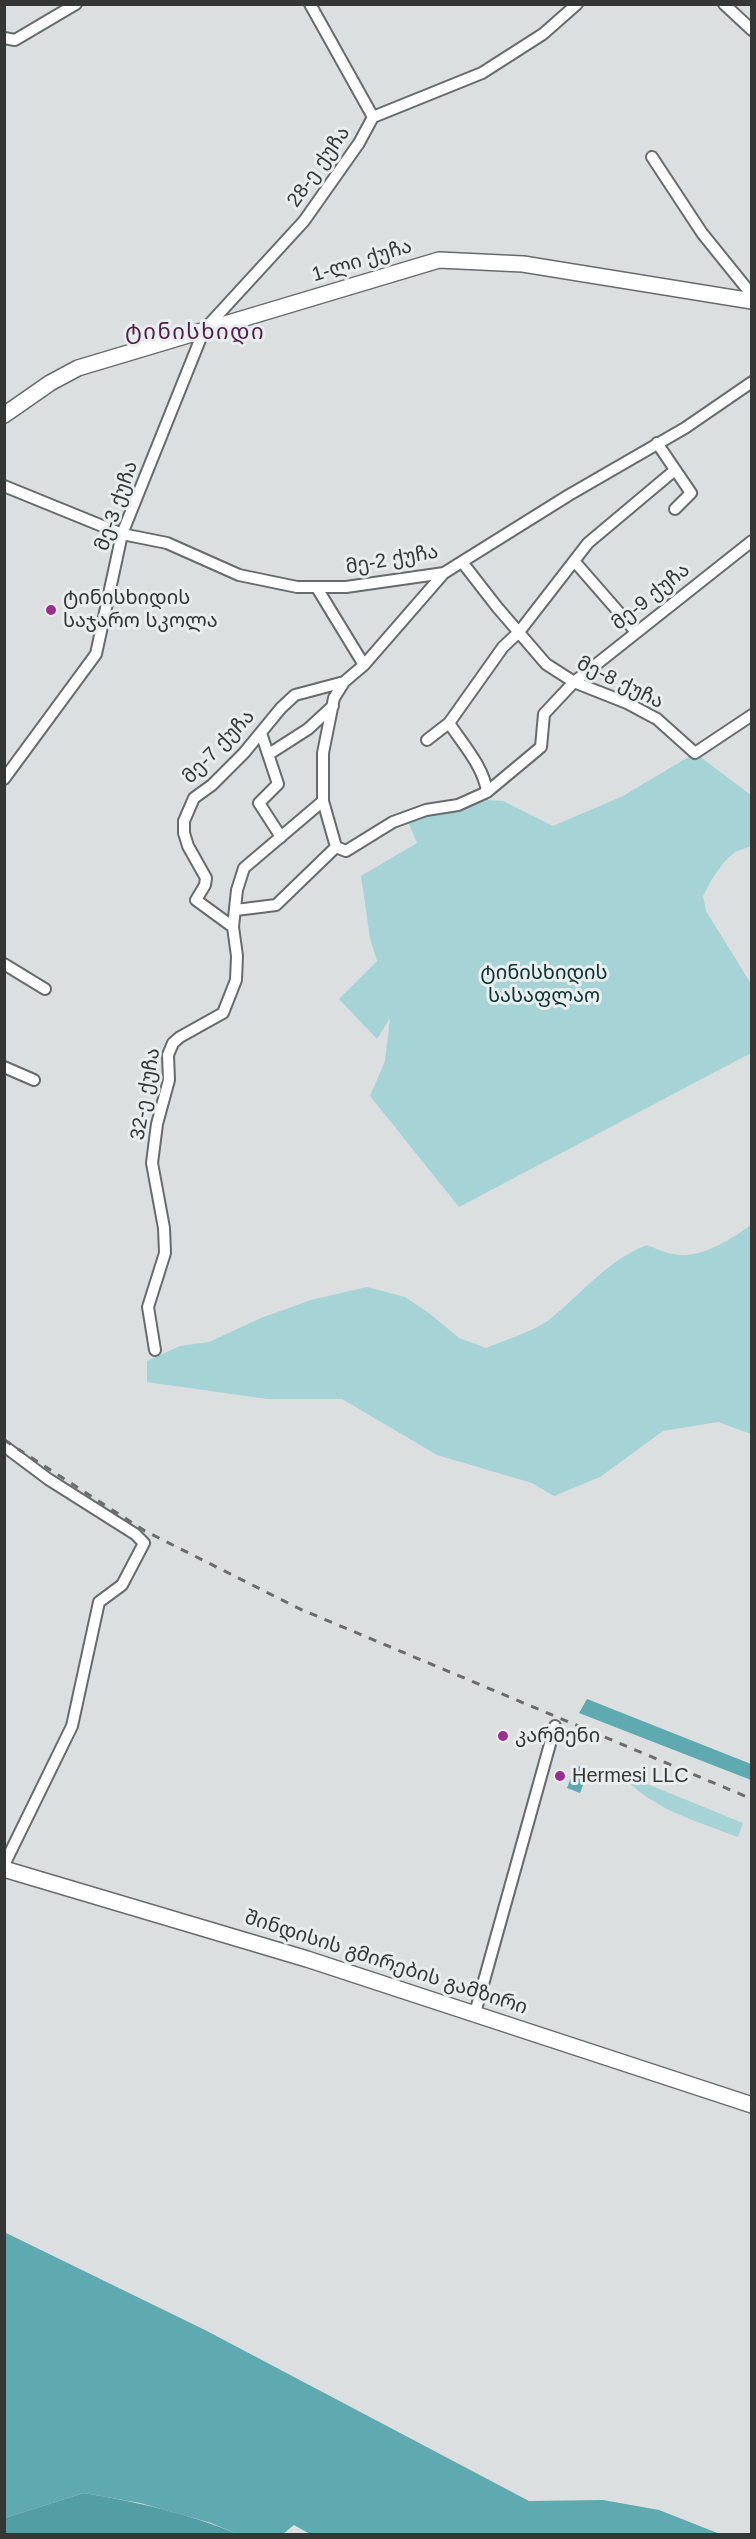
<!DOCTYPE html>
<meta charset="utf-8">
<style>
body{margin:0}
#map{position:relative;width:756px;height:2539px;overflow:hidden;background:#dbdfe0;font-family:Helvetica,sans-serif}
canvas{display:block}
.frame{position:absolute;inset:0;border:6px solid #353737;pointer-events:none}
</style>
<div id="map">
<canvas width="756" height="2539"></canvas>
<div class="frame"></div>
</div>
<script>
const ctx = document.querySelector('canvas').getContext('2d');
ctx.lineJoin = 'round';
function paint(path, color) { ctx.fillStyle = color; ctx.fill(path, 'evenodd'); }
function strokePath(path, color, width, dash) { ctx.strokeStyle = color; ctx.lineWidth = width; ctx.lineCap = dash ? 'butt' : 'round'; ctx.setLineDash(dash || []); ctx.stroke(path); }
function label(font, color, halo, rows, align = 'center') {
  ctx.font = font + ' Helvetica,"Noto Sans Georgian",sans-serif'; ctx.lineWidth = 6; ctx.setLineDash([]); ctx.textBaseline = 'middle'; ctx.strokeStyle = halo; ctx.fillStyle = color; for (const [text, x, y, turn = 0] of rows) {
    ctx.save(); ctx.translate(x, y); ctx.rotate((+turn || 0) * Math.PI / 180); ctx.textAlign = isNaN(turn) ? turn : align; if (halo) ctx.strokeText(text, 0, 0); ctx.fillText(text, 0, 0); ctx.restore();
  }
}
const green = new Path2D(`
 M695,753L751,795V846L735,852L724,862L712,879L703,896L706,911L751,984V1053L459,1207L370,1096L385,1061L390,1018L377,1039L339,999L377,961L370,938L361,876L417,843L406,817L487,792L488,800L503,801L553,826L623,796Z
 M751,1225V1434L718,1422L663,1431L600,1477L554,1496L532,1483L437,1455L342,1399H267L147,1382V1361L180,1346L209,1342L261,1318L311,1300L367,1287L405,1297L429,1313L459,1338L486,1348C505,1340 535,1331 550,1319C583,1293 607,1260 647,1245C655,1248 665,1253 673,1254C700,1260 731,1239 751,1225Z
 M620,1773L743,1823L738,1837C694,1820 652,1810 620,1773Z`);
const forest = new Path2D(`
 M587,1699L751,1764V1780L579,1713Z
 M576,1765L604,1776L602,1781L587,1775L580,1793L567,1788Z
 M4,2232L205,2330L529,2501L603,2500L659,2510L720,2534H310L294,2525L283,2534H237L211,2523L140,2503L84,2493L5,2518Z`);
const water = new Path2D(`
 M84,2493C137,2502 187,2513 237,2534H5V2518Z`);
const minor = new Path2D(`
 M310,4L373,117
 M724,4L752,30
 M4,38L15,40L76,4
 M373,117L482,73L543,34L577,4
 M652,157L702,233L752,295
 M657,443L691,493L675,509
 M4,486L122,534L167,543L239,575L297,587H346L444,573L569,495L685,428L752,382
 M462,562L497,607L546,664L574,682L627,703L657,719L695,753L752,715
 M575,562L636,632
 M317,588L364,665
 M449,723C462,743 484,767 487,792
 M261,733L278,784L259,803L281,837
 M427,740L449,723L503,647L519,632L588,543L675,470
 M269,754L308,729L333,706
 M4,779L96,654L122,534L204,330L304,221L359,143L373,117
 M336,847L323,801V753L334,698L344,682L364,665L444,573
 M236,910L276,905L336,847L346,851L393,822L426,810L458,805L487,792L541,747L544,714L574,682L752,541
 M233,927L196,900L205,885L206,878L188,846L184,833V821L194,798L212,785L244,753L281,708L295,695L344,682
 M4,964L45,989
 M4,1067L34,1080
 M155,1350L148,1307L165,1253L164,1228L152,1163L157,1124L169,1080L168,1055L173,1043L180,1037L223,1013L236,980L237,956L233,927L237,890L244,868L323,801
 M4,1446L48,1479L135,1534L144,1543L122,1585L99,1602L72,1726L4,1865
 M475,2013L555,1726`);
const secondary = new Path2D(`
 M4,415L50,383L78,368L439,260L523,264L752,301
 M4,1869L307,1959L752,2105`);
const rail = new Path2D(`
 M4,1440L145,1531L300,1609L752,1799`);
const markers = [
 [51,610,6,"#9b2e8e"],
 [503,1736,6,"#9b2e8e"],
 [560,1776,6,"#9b2e8e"]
];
const streetNames = [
 ["28-ე ქუჩა",319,167,-55],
 ["1-ლი ქუჩა",362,261,-17],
 ["მე-3 ქუჩა",117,506,-71],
 ["მე-2 ქუჩა",392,560,-10],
 ["მე-9 ქუჩა",651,597,-39],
 ["მე-8 ქუჩა",620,683,26],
 ["მე-7 ქუჩა",219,747,-46],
 ["32-ე ქუჩა",146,1094,-80],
 ["შინდისის გმირების გამზირი",386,1963,18]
];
const poiNames = [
 ["ტინისხიდის",63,598],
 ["საჯარო სკოლა",63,621],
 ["კარმენი",515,1736],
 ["Hermesi LLC",572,1776]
];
const parkNames = [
 ["ტინისხიდის",544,973],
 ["სასაფლაო",544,996]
];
const quarterNames = [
 ["ტინისხიდი",195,333]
];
paint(green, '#a6d3d6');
paint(forest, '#5eaab0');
paint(water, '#529ea4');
strokePath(minor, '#676b6c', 14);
strokePath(secondary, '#676b6c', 18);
strokePath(minor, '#fff', 10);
strokePath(secondary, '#fff', 15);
strokePath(rail, '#696b6c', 3, [8, 8]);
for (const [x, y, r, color] of markers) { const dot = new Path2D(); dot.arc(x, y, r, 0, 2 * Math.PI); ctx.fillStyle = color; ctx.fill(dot); strokePath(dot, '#e8eded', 2); }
label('20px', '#353737', '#e8eded', streetNames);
label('20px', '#353737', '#e8eded', poiNames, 'left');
label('20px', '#0c3235', '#e8eded', parkNames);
ctx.letterSpacing = '1.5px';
label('22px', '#511c49', '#e8eded', quarterNames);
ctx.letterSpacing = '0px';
</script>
